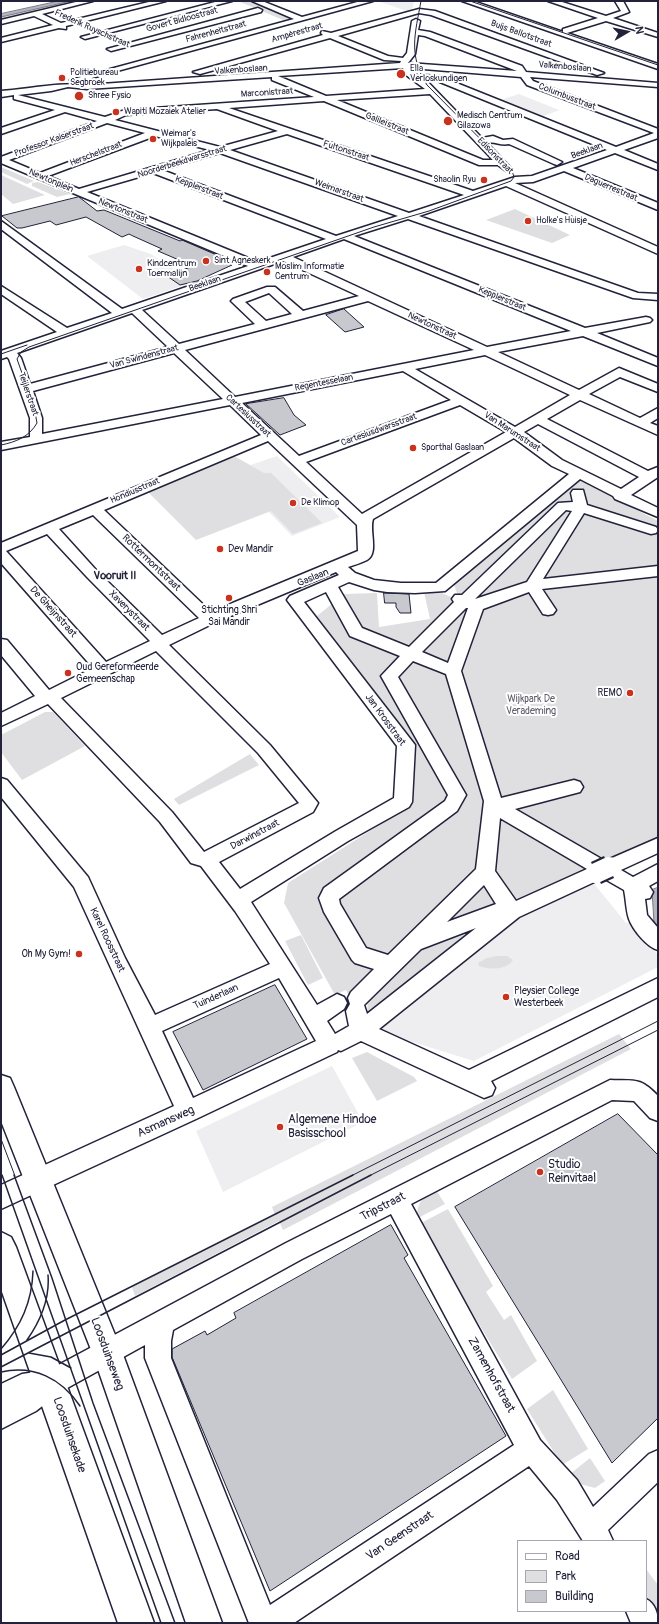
<!DOCTYPE html>
<meta charset="utf-8">
<style>
body{margin:0}
#map{position:relative;width:659px;height:1624px;overflow:hidden;background:#fff;font-family:Pangolin,sans-serif}
canvas{display:block}
.frame{position:absolute;inset:0;border:2px solid #22223b;pointer-events:none}
.legend{position:absolute;left:517px;top:1540px;width:130px;height:72px;box-sizing:border-box;background:#fff;border:1px solid #a7a7b1;margin:0;padding:5px 7px;list-style:none;font-size:12px;color:#22223b}
.legend li{display:flex;align-items:center;gap:8px;height:20px}
.legend b{width:20px;border:1px solid #a7a7b1}
.north{position:absolute;left:607px;top:12px;width:40px;height:40px;-webkit-text-stroke:3px #fff;paint-order:stroke;rotate:81deg;font-size:11px;font-weight:700;line-height:16px;text-align:center;color:#22223b}
.north::after{content:'';display:block;margin:auto;width:14px;height:18px;background:#22223b;clip-path:polygon(50% 0,100% 100%,50% 72%,0 100%)}
</style>
<div id="map">
<canvas width="659" height="1624"></canvas>
<div class="frame"></div>
<ul class="legend">
<li><b style="height:5px;background:#fff"></b>Road</li>
<li><b style="height:11px;background:#dfdfe2"></b>Park</li>
<li><b style="height:11px;background:#c8c8cf"></b>Building</li>
</ul>
<div class="north">N</div>
</div>
<script>
const ctx = document.querySelector('canvas').getContext('2d');
ctx.lineJoin = 'round';
function paint(path, color) { ctx.fillStyle = color; ctx.fill(path, 'evenodd'); }
function strokePath(path, color, width, dash) { ctx.strokeStyle = color; ctx.lineWidth = width; ctx.lineCap = dash ? 'butt' : 'round'; ctx.setLineDash(dash || []); ctx.stroke(path); }
function label(font, color, halo, rows, align = 'center') {
  ctx.font = font + ' Pangolin,sans-serif'; ctx.lineWidth = 4; ctx.setLineDash([]); ctx.textBaseline = 'middle'; ctx.strokeStyle = halo; ctx.fillStyle = color; for (const [text, x, y, turn = 0] of rows) {
    ctx.save(); ctx.translate(x, y); ctx.rotate((+turn || 0) * Math.PI / 180); ctx.textAlign = isNaN(turn) ? turn : align; if (halo) ctx.strokeText(text, 0, 0); ctx.fillText(text, 0, 0); ctx.restore();
  }
}
const built = new Path2D(`
 M378,1H414L412,11L409,12Z
 M519,94L559,110H560L541,117L500,100Z
 M124,245L151,254L193,282L143,299L87,256Z
 M277,456L340,517L292,536L230,472Z
 M592,881L626,923L630,922L658,955V967L474,1061L380,1032L377,1028L519,912Z
 M332,1066L363,1122L223,1192L196,1131Z`);
const green = new Path2D(`
 M71,1H81L1,20V17Z
 M238,1H251L294,19L283,20Z
 M1,167L34,181L27,184L1,172Z
 M1,175L45,195L13,204L1,194Z
 M38,182L70,194L57,197L32,186V183Z
 M515,209L570,235L552,243L486,220Z
 M234,456L264,473H271L322,523L293,534L271,511L196,540L147,491Z
 M578,479L658,521V841L515,902L368,1014L367,1000L350,999L346,990L335,995L284,903L288,883L409,806L410,743L317,616L344,594L377,593L379,627L430,619L424,592H439L459,600L454,584Z
 M45,712H53L85,746L22,780L1,752V735Z
 M250,754L259,765L179,805L174,799Z
 M301,935L323,978L308,985L285,941Z
 M497,956H507L513,960C507,970 489,970 479,966L478,963L487,958Z
 M619,1034L631,1049L283,1230L279,1221L135,1296L132,1287L275,1215L272,1207Z
 M367,1052L414,1077L417,1081L377,1101L352,1058Z
 M436,1190L445,1204L416,1219C419,1201 420,1198 436,1190Z
 M448,1209L493,1286L486,1292L504,1320L511,1315L537,1361L512,1379L419,1224Z
 M553,1390L588,1449L562,1465L527,1409Z
 M590,1458L605,1481L595,1488L580,1484L570,1474Z
 M646,1569L658,1585V1623L646,1605Z`);
const water = new Path2D(`
 M59,1H71L1,17V14Z
 M657,888L658,889V927L654,923L652,890Z`);
const building = new Path2D(`
 M79,197L97,211L104,210L180,241L182,240L219,256L215,258L232,265L197,281L180,285L167,276L193,266L158,251L162,249L133,236L129,234L122,237L86,217L56,225L50,221L22,228H17L2,216Z
 M344,309L364,327L345,332L326,315Z
 M284,398L294,415L306,425L280,435L246,404Z
 M384,593L409,594L411,613H400L396,607V603H385Z
 M275,985L307,1039L203,1090L173,1032Z
 M618,1114L658,1155V1418L612,1463L455,1207Z
 M391,1225L408,1255L404,1258L506,1436L270,1591L172,1357V1349L205,1331L207,1335L236,1318L234,1313Z`);
const minor = new Path2D(`
 M80,1H93L42,14L61,23L153,1H166L66,26V29L59,28L1,42V38L53,25L34,16L1,24V20Z
 M219,1H232L85,39L81,37Z
 M252,1H262L302,17L361,1H373L77,82L70,80L294,19Z
 M462,1H473L563,32V29L598,18L548,1H559L606,16L621,11L615,1H623L629,12L613,18L658,33V37L606,21L567,33L658,64V69Z
 M258,8L262,10L261,12L111,51L107,49Z
 M419,9L435,11L604,73L597,75L431,15L419,13L338,36L388,56L403,58L407,53L412,21L416,19L420,21L418,30L430,32L522,66L526,72L658,83V87L530,77L533,81L658,129V138L624,150L658,164V170L615,153L573,168L658,203V210L564,171L533,182L515,183L658,247V254L506,186L419,216L638,293L658,294V300L633,298L408,219L354,236L585,328L646,317L650,318L652,320L650,322L597,333L658,358V366L583,336L498,352L579,390L619,368L658,384V392L620,377L589,394L640,418L658,408V418L650,423L658,426V435L580,400L547,419L648,471L658,467V477L631,495L658,508V517L615,499L613,496L580,479L445,591L415,593L387,592L374,590L349,582L338,587L362,628L409,647L454,602L452,599L455,595H462L558,503L573,502L571,493L573,490H583L587,505L656,527L658,530L656,533L651,534L584,513L543,579L658,566V576L542,589L556,610L553,614L548,615L543,614L529,592L483,609L461,671L501,798L574,780L580,782L583,787L580,792L515,809L605,861L658,838V853L621,870L633,877L658,864V881L649,886L653,892L650,898L645,899L647,915L658,928V950C647,947 633,930 629,919C626,910 626,899 624,890L603,878L519,917L379,1029L469,1070L658,978V997L491,1081L495,1088L492,1095L484,1098L361,1041L341,1051L338,1050L337,1052L196,1119L1,1209V1185L174,1106L74,887L1,797V778L7,780L88,877L125,958L155,1015L270,964L235,911L201,866L191,863L160,822L48,704L1,726V713L35,696L1,655V639L7,640L49,690L93,668L1,563V543L261,435L230,405L1,450V442L30,437V418L9,359L7,357L1,359V351L57,332L1,294V286L67,328L112,313L1,229V221L122,309L248,266L1,163V157L97,121L65,112L1,134V128L55,110L14,99V95L1,97V91C29,89 59,82 87,85L400,63L401,61L384,60L330,38L200,74L193,72L323,35L321,33L322,31L331,33ZM418,35L425,36L517,71L408,63L415,54ZM403,68L406,75L425,89L326,96L278,76ZM411,68L521,77L527,85L654,133L616,147L439,76L423,75L422,78L412,72ZM272,77V80L314,97L125,110L105,117L18,95L51,91L68,87L87,89ZM425,79L435,80L607,150L532,176L515,177L473,191L229,108L324,101L479,165H498L506,171L511,168L487,143C495,141 500,146 509,144L554,164L557,165L562,162L513,139L503,140L493,136L482,138ZM430,94L493,160H483L337,100ZM217,109L278,131L220,147L115,120L126,115ZM107,123L145,133L40,173L9,160ZM287,134L464,195L409,213L230,150ZM155,136L210,150L79,189L48,176ZM220,153L398,216L336,236L162,170ZM153,173L326,239L258,262L87,192ZM344,239L571,331L487,347L293,257ZM283,261L359,296L303,311L275,287H267L233,299L231,301L255,324L179,344L142,310ZM269,293L292,314L266,321L245,302ZM368,301L474,350L235,397L185,350ZM132,313L168,347L30,384L21,358L17,353ZM174,353L223,399L42,434V418L33,391ZM485,355L570,395L515,427L415,369ZM403,371L451,400L299,456L242,403ZM460,405L506,432L362,514L306,462ZM538,424L639,477L621,489L562,460L524,432ZM514,438L552,466L569,474L436,583H401L374,580L355,573L348,567C354,565 361,563 367,560C379,553 369,531 373,519ZM268,441L357,525L358,551L211,612L104,510ZM566,510L572,511L527,582L475,599ZM93,515L199,618L162,635L97,571L59,529ZM47,534L87,577L150,641L106,662L6,551ZM336,572L339,575L290,596L287,600L397,746L394,798L336,831L240,889L219,862L313,812L318,803L270,745L169,645L214,623ZM326,592L350,636L400,656L381,676L448,795L445,801L324,888L319,898L324,912L352,960L355,963L374,969L351,992L348,998L350,1004L346,1011L349,1026L335,1034L327,1021L344,1009L347,1003L344,997L337,994L317,1005L251,902L348,841L409,807L412,802L415,745L304,602ZM466,608H468L448,663L422,652ZM156,651L258,753L299,803L204,852L172,812L61,698ZM413,661L446,674L484,801L476,869L388,955L366,948L340,904L339,899L457,811L466,795L398,677ZM500,818L587,869L516,901L495,871ZM484,885L496,904L447,922ZM476,928L367,1014L364,1005L421,949ZM279,978L316,1041L193,1098L162,1031Z
 M610,1080C635,1081 640,1077 658,1096V1121L650,1118L634,1101L612,1100L411,1204L540,1440L577,1480L593,1507L649,1454L658,1450V1482L608,1530L613,1541H583L557,1500L529,1466L294,1623H249L145,1358V1345L60,1392L36,1411L1,1429V1384L22,1374L49,1370L286,1243ZM391,1214L514,1445L270,1605L171,1358V1341L173,1330L302,1259Z
 M646,1599C655,1603 658,1614 658,1623H631L626,1611H646Z`);
const major = new Path2D(`
 M1,1075L10,1078L14,1087L122,1352L222,1623H186L92,1352L1,1121Z
 M1,1232L11,1237L16,1247L154,1623H118L1,1289Z`);
const tramFar1 = new Path2D(`
 M470,1L658,65
 M1,354L27,345
 M1,445C16,442 29,437 37,423L34,407L17,359L21,352L29,347L374,227L429,211L511,181L514,177L512,171L427,85C408,55 415,34 421,1
 M1,1139L15,1176
 M1,1173L2,1176
 M351,1176L658,1021
 M369,1176L658,1030`);
const tram = new Path2D(`
 M2,1175L161,1623
 M14,1175L52,1278L93,1403L175,1623
 M27,1340C41,1320 50,1299 48,1275
 M1,1349C21,1326 32,1302 33,1271
 M29,1353L51,1357L71,1368
 M1,1355L65,1320L353,1175
 M1,1367L371,1175
 M1,1372C34,1365 61,1378 80,1406`);
const minorBridge = new Path2D(`
 M596,873L609,867`);
const markers = [
 [401,74,5,"#c8321e"],
 [62,78,4,"#c8321e"],
 [79,96,5,"#c8321e"],
 [116,112,4,"#c8321e"],
 [448,121,5,"#c8321e"],
 [153,139,4,"#c8321e"],
 [484,180,4,"#c8321e"],
 [528,221,4,"#c8321e"],
 [206,261,4,"#c8321e"],
 [139,269,4,"#c8321e"],
 [267,272,4,"#c8321e"],
 [413,448,4,"#c8321e"],
 [293,503,4,"#c8321e"],
 [220,549,4,"#c8321e"],
 [229,598,4,"#c8321e"],
 [68,673,4,"#c8321e"],
 [630,693,4,"#c8321e"],
 [79,954,4,"#c8321e"],
 [506,997,4,"#c8321e"],
 [280,1127,4,"#c8321e"],
 [540,1172,4,"#c8321e"]
];
const farStreetnames = [
 ["Govert Bidloostraat",182,20,-15],
 ["Frederik Ruyschstraat",92,29,24],
 ["Fahrenheitstraat",216,32,-15],
 ["Ampèrestraat",297,33,-16],
 ["Buijs Ballotstraat",521,34,20],
 ["Valkenboslaan",565,67,5],
 ["Valkenboslaan",241,70,-4],
 ["Marconistraat",267,93,-4],
 ["Columbusstraat",567,97,21],
 ["Galileïstraat",387,124,22],
 ["Professor Kaiserstraat",54,140,-20],
 ["Fultonstraat",346,151,18],
 ["Beeklaan",587,151,-20],
 ["Herschelstraat",96,154,-21],
 ["Edisonstraat",495,156,46],
 ["Noorderbeekdwarsstraat",182,162,-17],
 ["Newtonplein",51,181,23],
 ["Kepplerstraat",199,188,21],
 ["Daguerrestraat",611,188,23],
 ["Weimarstraat",339,191,20],
 ["Newtonstraat",123,211,22],
 ["Beeklaan",205,284,-19],
 ["Kepplerstraat",502,299,22],
 ["Newtonstraat",432,326,25],
 ["Van Swindenstraat",144,357,-15],
 ["Regentesselaan",324,383,-11],
 ["Teijlerstraat",28,394,71],
 ["Cartesiusstraat",248,416,43],
 ["Cartesiusdwarsstraat",379,430,-20],
 ["Van Marumstraat",512,432,33],
 ["Hondiusstraat",135,491,-23]
];
const farPoinames = [
 ["Ella",410,69],
 ["Verloskundigen",410,79],
 ["Politiebureau",70,73],
 ["Segbroek",70,83],
 ["Shree Fysio",88,96],
 ["Wapiti Mozaiek Atelier",124,112],
 ["Medisch Centrum",457,116],
 ["Gilazowa",457,126],
 ["Weimar's",161,134],
 ["Wijkpaleis",161,144],
 ["Shaolin Ryu",476,180,"right"],
 ["Holke's Huisje",536,221],
 ["Sint Agneskerk",214,261],
 ["Kindcentrum",147,264],
 ["Toermalijn",147,274],
 ["Moslim Informatie",275,267],
 ["Centrum",275,277],
 ["Sporthal Gaslaan",421,448],
 ["De Klimop",301,503]
];
const poiNames = [
 ["Dev Mandir",228,549],
 ["Stichting Shri",229,610,"center"],
 ["Sai Mandir",229,622,"center"],
 ["Oud Gereformeerde",76,667],
 ["Gemeenschap",76,679],
 ["REMO",622,693,"right"],
 ["Oh My Gym!",71,954,"right"],
 ["Pleysier College",514,991],
 ["Westerbeek",514,1003]
];
const streetNames = [
 ["Rottermontstraat",151,563,44],
 ["Gaslaan",313,578,-22],
 ["Xaverystraat",129,611,45],
 ["De Gheijnstraat",53,612,48],
 ["Jan Krosstraat",385,720,54],
 ["Darwinstraat",255,835,-28],
 ["Karel Roosstraat",107,940,65],
 ["Tuinderlaan",216,997,-24]
];
const parkNames = [
 ["Wijkpark De",531,699],
 ["Verademing",531,711]
];
const neighbourhoodNames = [
 ["Vooruit II",115,576]
];
const nearPoinames = [
 ["Algemene Hindoe",288,1120],
 ["Basisschool",288,1134],
 ["Studio",548,1165],
 ["Reinvitaal",548,1179]
];
const nearStreetnames = [
 ["Asmansweg",166,1122,-24],
 ["Tripstraat",383,1207,-27],
 ["Loosduinseweg",107,1354,70],
 ["Zamenhofstraat",491,1375,61],
 ["Loosduinsekade",69,1435,71],
 ["Van Geenstraat",400,1536,-34]
];
paint(built, '#eeeef1');
paint(green, '#dfdfe2');
paint(water, '#b4b4bc');
strokePath(water, '#7a7a88', 1);
paint(building, '#c8c8cf');
strokePath(building, '#22223b', 1);
strokePath(minor, '#22223b', 3);
strokePath(major, '#22223b', 3);
paint(minor, '#fff');
paint(major, '#fff');
strokePath(tramFar1, '#22223b', 1);
strokePath(tram, '#22223b', 1.5);
strokePath(minorBridge, '#22223b', 24, []);
strokePath(minorBridge, '#fff', 20);
for (const [x, y, r, color] of markers) { const dot = new Path2D(); dot.arc(x, y, r, 0, 2 * Math.PI); ctx.fillStyle = color; ctx.fill(dot); strokePath(dot, '#fff', 1.5); }
label('9px', '#22223b', '#fff', farStreetnames);
label('9px', '#22223b', '#fff', farPoinames, 'left');
label('10px', '#22223b', '#fff', poiNames, 'left');
label('10px', '#22223b', '#fff', streetNames);
label('10px', '#5b5b6d', '#fff', parkNames);
label('bold 11px', '#22223b', '#fff', neighbourhoodNames);
label('12px', '#22223b', '#fff', nearPoinames, 'left');
label('12px', '#22223b', '#fff', nearStreetnames);
</script>
